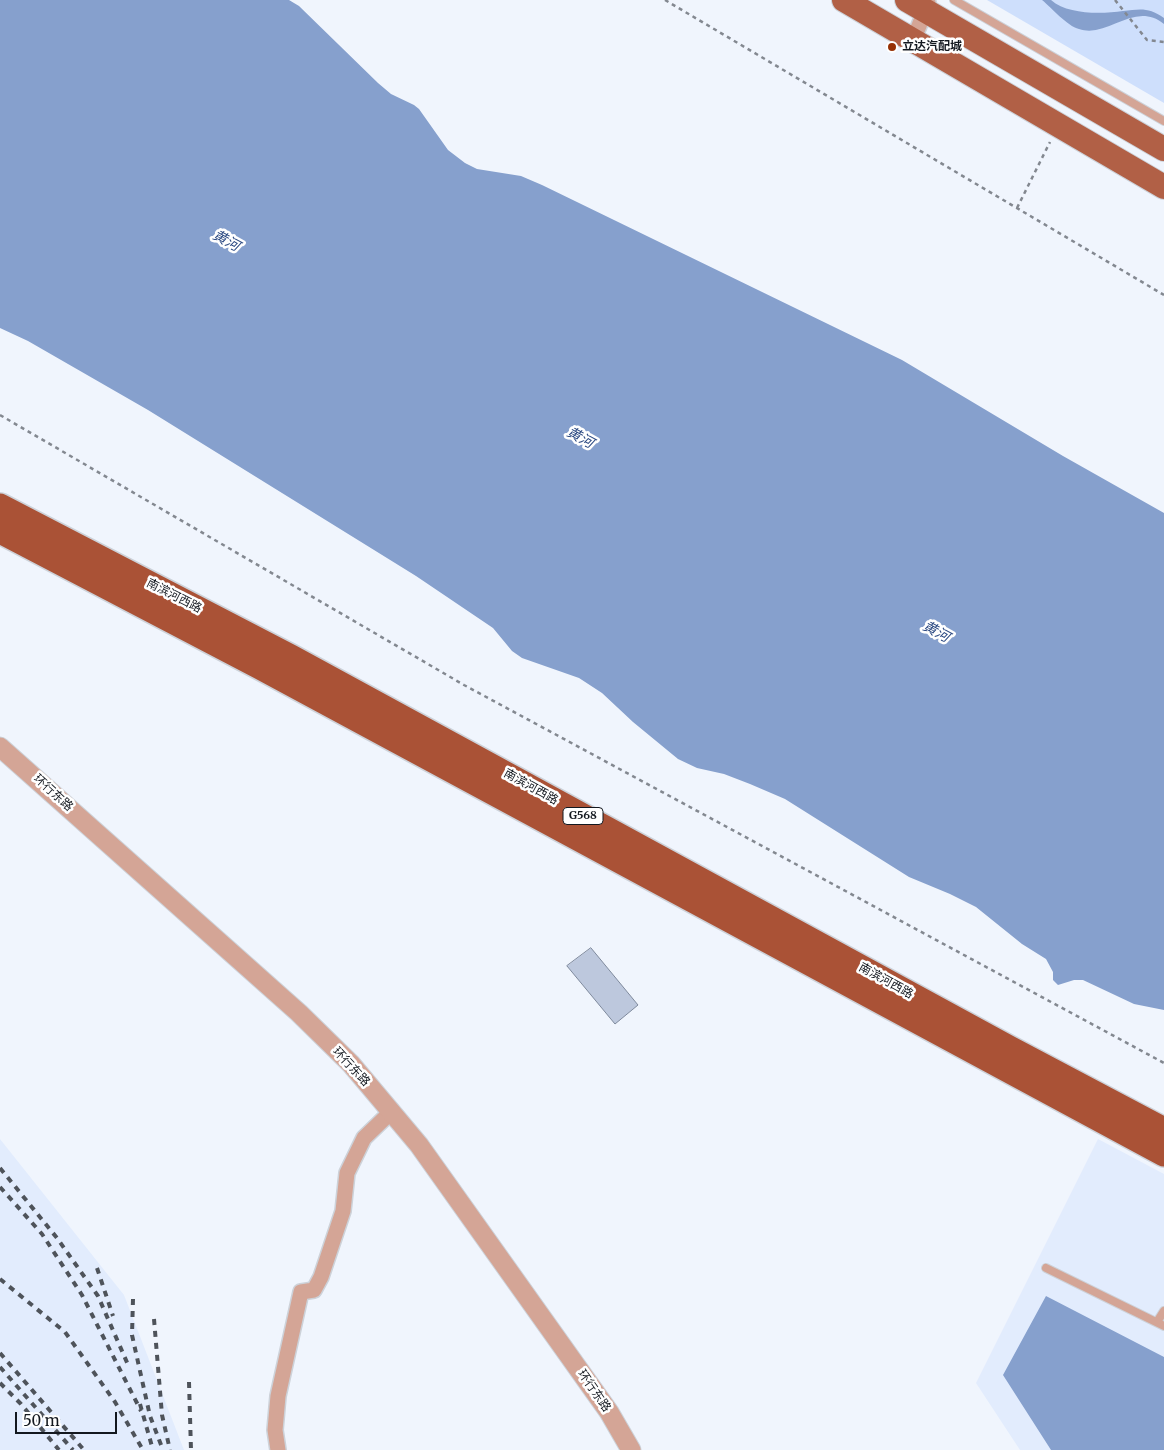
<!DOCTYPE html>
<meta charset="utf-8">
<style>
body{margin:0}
#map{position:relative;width:1164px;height:1450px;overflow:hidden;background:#f0f5fd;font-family:Merriweather,serif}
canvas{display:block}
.scale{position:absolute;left:15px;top:1412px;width:102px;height:22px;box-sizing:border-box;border:2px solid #13181f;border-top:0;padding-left:6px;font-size:15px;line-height:18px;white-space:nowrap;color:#13181f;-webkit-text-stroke:4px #fff;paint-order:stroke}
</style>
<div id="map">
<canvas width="1164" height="1450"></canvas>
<div class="scale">50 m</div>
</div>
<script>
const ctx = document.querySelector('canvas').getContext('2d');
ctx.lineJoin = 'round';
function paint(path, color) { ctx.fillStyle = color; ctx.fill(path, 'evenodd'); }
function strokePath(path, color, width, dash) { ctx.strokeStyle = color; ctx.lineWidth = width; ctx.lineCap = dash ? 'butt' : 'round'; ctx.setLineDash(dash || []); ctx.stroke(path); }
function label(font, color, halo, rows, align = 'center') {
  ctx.font = font + ' Merriweather,"Noto Sans SC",serif'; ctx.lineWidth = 5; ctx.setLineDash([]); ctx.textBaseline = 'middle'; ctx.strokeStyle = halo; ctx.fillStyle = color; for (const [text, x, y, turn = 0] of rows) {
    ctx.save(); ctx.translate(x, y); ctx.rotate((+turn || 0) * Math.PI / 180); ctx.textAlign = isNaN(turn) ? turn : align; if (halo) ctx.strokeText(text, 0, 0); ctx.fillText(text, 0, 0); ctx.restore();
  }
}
const built = new Path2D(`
 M0,1139L124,1295L184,1450H0Z
 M1098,1139L1164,1174V1450H1020L976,1383Z`);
const green = new Path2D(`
 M987,0H1164V103Z`);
const water = new Path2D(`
 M0,0H289L299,6L378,83L391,94L414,105L419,109L448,150L465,163L477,169L521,176L542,185L902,360L1063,456L1164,513V1010L1134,1004L1083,980H1074L1058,985L1053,980V972L1046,959L1022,944L976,907L950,894L909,877L785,799L750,784L724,774L697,768L678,759L633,722L602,693L579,678L522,658L512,651L493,628L416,576L148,410L28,341L0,328Z
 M1042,0H1051C1068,15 1102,14 1123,11C1140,9 1149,7 1164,18V24C1134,0 1108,39 1079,29C1067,26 1052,8 1042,0Z
 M1046,1296L1164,1357V1450H1051L1003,1375Z`);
const building = new Path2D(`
 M591,948L638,1005L615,1024L567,966Z`);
const path = new Path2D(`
 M665,0L1164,295
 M1115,0L1147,40L1164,42
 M1017,208L1050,142
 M0,415L464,685L1164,1063`);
const service = new Path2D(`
 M954,0L1164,121
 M1046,1268L1164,1326
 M1157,1322L1164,1311`);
const minor = new Path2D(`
 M913,41L928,3
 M278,1450L275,1430L278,1396L301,1292L314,1290L321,1277L343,1211L347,1173L364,1138L392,1111`);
const tertiary = new Path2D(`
 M0,747L299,1013L351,1064L419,1145L609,1412L631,1450`);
const primary = new Path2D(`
 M844,0L1164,187
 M907,0L1164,149`);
const trunk = new Path2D(`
 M0,506L291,657L1009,1048L1164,1130
 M0,531L260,667L1164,1154`);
const rail = new Path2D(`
 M0,1168L57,1238L98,1296L129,1367
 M0,1187L42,1234L82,1295L141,1411
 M97,1268L113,1316
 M0,1279L65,1332L115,1402L143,1450
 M133,1299L132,1335L150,1416L163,1450
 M154,1319L162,1415L170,1450
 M0,1353L84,1450
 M0,1367L73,1450
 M189,1382L191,1450
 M0,1383L21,1404L59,1450
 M140,1404L153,1450`);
const markers = [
 [892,47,5,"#963005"]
];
const shields = [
 [583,816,40]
];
const shieldNames = [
 ["G568",583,816]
];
const poiNames = [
 ["立达汽配城",902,47]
];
const streetNames = [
 ["南滨河西路",174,596,27],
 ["南滨河西路",531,787,29],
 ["环行东路",53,793,42],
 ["南滨河西路",886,981,29],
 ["环行东路",351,1067,47],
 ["环行东路",594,1391,55]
];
const waterNames = [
 ["黄河",226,241,29],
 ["黄河",580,438,29],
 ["黄河",936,632,29]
];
paint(built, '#e2ecfd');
paint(green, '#cedffc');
paint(water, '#86a0cd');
paint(building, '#bdc8dd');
strokePath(building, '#7e899c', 1);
strokePath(service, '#cdd2d9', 10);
strokePath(minor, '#cdd2d9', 18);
strokePath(tertiary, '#cdd2d9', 21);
strokePath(primary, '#cdd2d9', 26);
strokePath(trunk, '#cdd2d9', 28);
strokePath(path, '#838890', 2.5, [4, 4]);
strokePath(service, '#d4a596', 8);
strokePath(minor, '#d4a596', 15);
strokePath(tertiary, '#d4a596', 19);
strokePath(primary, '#b16046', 24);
strokePath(trunk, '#aa5236', 25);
strokePath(rail, '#4e535a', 4, [6, 6]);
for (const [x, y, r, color] of markers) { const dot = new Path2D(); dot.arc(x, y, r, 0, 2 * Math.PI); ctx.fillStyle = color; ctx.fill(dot); strokePath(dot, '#fff', 2); }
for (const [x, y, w] of shields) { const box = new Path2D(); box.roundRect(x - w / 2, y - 8.5, w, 17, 4); ctx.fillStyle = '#fff'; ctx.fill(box); strokePath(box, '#13181f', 1); }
label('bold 11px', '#13181f', null, shieldNames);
label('bold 12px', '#13181f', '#fff', poiNames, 'left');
label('12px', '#13181f', '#fff', streetNames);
label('italic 14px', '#2b4982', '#fff', waterNames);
</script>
